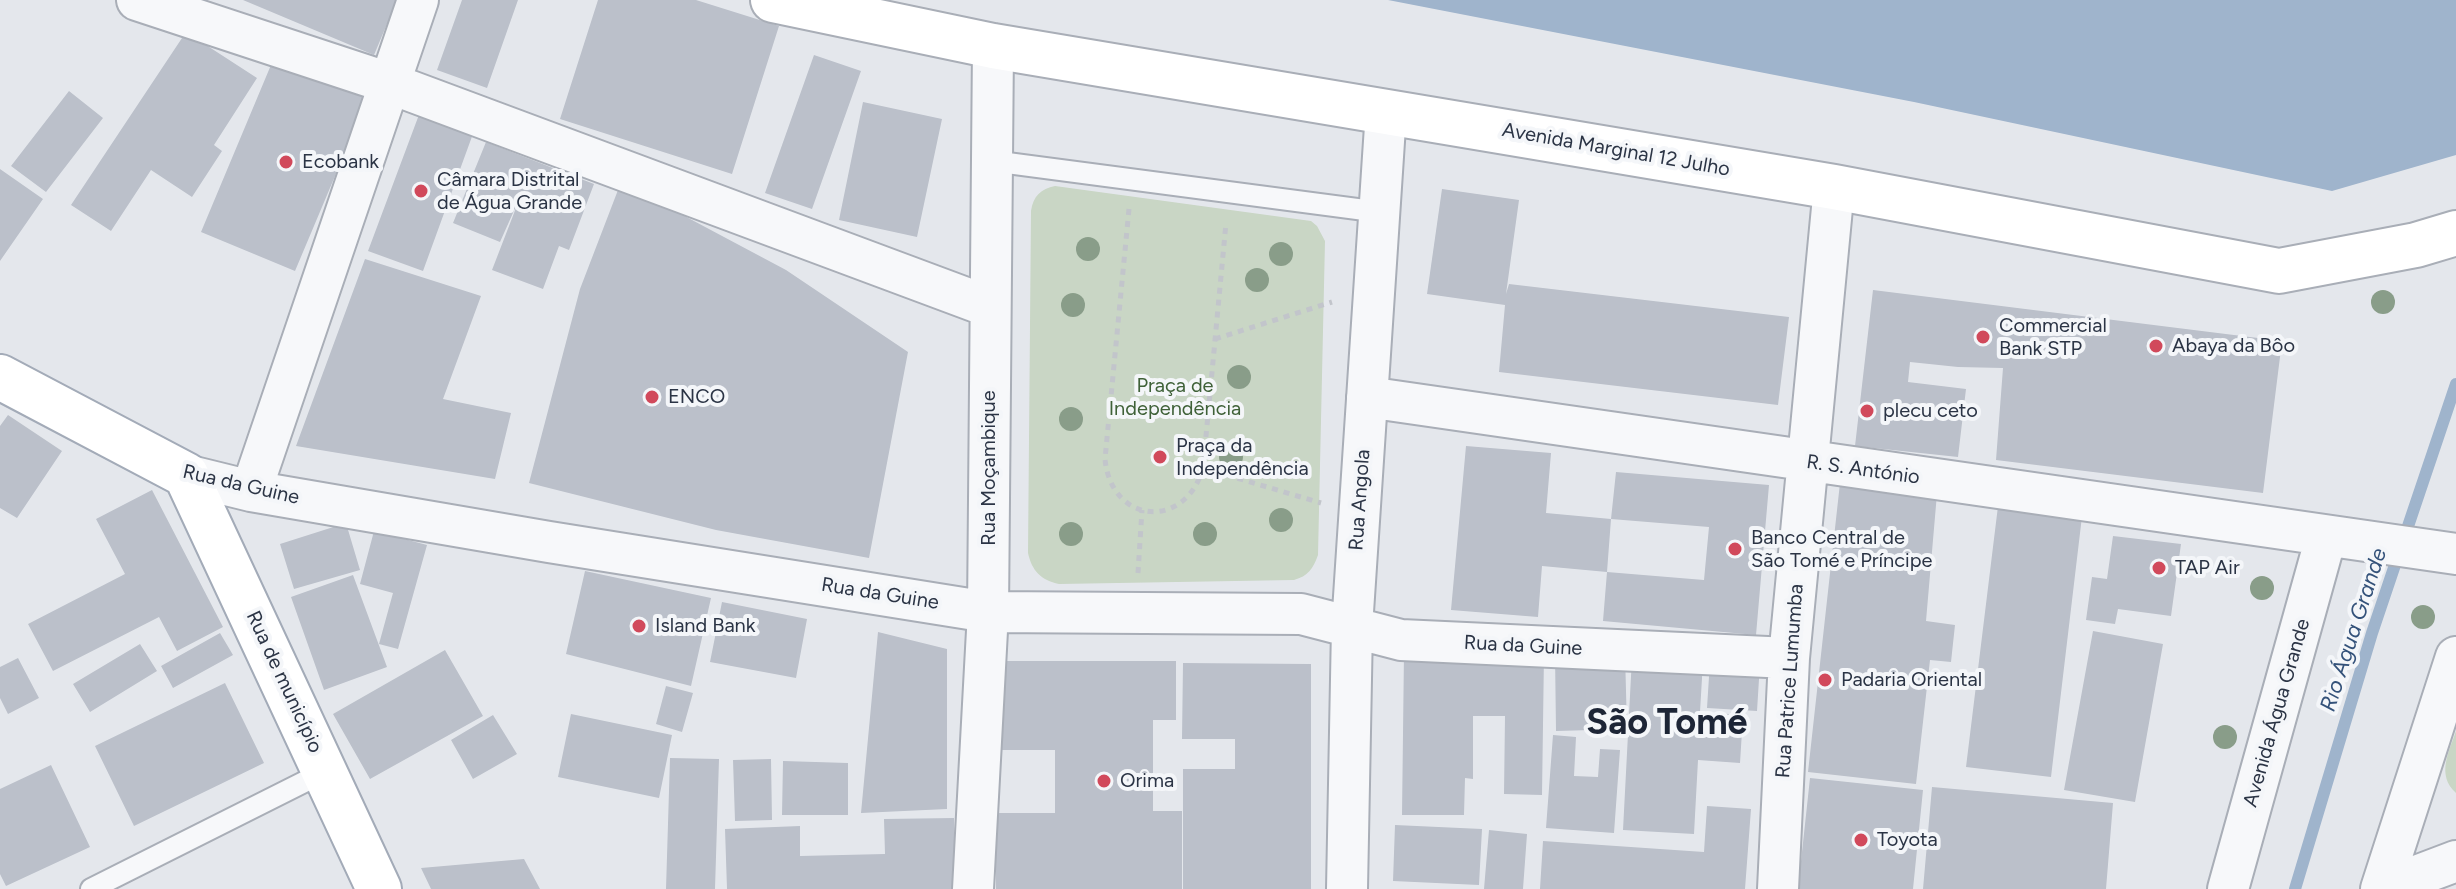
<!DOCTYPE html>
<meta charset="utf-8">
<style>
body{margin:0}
canvas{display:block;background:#e4e7ec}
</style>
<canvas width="2456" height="889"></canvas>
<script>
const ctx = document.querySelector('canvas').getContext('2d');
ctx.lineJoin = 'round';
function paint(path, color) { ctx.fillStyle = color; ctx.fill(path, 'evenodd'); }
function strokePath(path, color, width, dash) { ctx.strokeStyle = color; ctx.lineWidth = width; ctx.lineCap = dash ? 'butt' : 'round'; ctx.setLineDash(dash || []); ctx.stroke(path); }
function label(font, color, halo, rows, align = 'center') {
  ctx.font = font + ' Figtree,sans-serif'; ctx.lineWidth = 8; ctx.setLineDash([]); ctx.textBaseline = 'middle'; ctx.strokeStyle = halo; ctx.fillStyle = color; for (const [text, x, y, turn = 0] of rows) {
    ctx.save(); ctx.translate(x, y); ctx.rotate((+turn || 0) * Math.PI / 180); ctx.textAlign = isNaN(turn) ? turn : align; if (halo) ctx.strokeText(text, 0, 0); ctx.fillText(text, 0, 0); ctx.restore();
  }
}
const green = new Path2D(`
 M1055,186L1311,221L1317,226L1325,241L1318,555C1313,569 1308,576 1294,580L1059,584C1041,580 1032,571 1028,553L1031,211C1033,196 1041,189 1055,186Z
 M2456,731V793C2436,775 2449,752 2456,731Z`);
const water = new Path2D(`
 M1388,0H2456V155L2332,191L1914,102Z`);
const stream = new Path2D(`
 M2295,889L2372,633L2456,384`);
const building = new Path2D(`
 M243,0H397L374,55Z
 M462,0H518L487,88L437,70Z
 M598,0H696L779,26L732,174L560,119Z
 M186,32L257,78L214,145L222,151L192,197L151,170L111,231L71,205Z
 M276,53L370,93L295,271L201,232Z
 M814,55L861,71L812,209L765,193Z
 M69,91L103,118L46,192L11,166Z
 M863,102L942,119L917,237L839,220Z
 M420,112L474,131L423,271L368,251Z
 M486,142L594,184L569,250L559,246L543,289L492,270L521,195L500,242L453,223Z
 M0,169L43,199L0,261Z
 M1442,189L1519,200L1506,294L1509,284L1789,317L1778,405L1499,372L1505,305L1427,294Z
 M618,190L677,212L786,270L908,352L869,558L716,530L529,483L580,289Z
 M365,259L481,296L443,399L511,413L495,479L296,446Z
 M1873,290L2282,341L2263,493L1996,460L2003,368L1958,367L1910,362L1908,382L1966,389L1958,457L1855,446Z
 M8,415L62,451L17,518L0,508V426Z
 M1466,446L1551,453L1546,513L1611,519L1607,572L1542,566L1538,617L1451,610Z
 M1616,472L1769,485L1756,635L1603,621L1607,572L1704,580L1709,527L1611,519Z
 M1841,474L1938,482L1926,621L1955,625L1951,662L1930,660L1916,784L1808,772Z
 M152,490L223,627L177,651L159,617L53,671L28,624L125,574L96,519Z
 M1999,498L2083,508L2051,777L1966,767Z
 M346,523L360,570L294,589L280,544Z
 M374,531L427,545L398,649L379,644L393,593L360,584Z
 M2113,536L2181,544L2171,616L2118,609L2115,624L2086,620L2092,577L2107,579Z
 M585,571L711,598L691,686L566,654Z
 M353,575L387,667L324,690L291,597Z
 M722,602L807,619L796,678L710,662Z
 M2093,631L2163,644L2135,802L2064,790Z
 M878,632L947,649V809L861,813Z
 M220,633L233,655L173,688L161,666Z
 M140,644L157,671L90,712L73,684Z
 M445,650L483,716L370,779L333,714Z
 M1404,652L1544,654L1542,795L1504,794L1505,716H1473V779L1465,778L1464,815H1402Z
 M1625,653L1627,729L1556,731L1555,654Z
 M1632,657L1703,661L1700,712L1743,715L1740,763L1698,760L1694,834L1623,830Z
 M18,658L39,698L8,714L0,698V667Z
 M999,661H1176V720H1153V811H1182V889H996V813H1055V750H999Z
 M1710,661L1760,663L1757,711L1707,708Z
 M1183,663L1311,664V889H1183V769H1235V739H1182Z
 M225,683L264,763L134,826L95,746Z
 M666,686L693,693L682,732L656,724Z
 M571,714L672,735L659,798L558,777Z
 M493,715L517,754L473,779L451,740Z
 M1553,735L1576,737L1574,776L1598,777L1600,749L1620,750L1614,833L1546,828Z
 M670,758L719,759L715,889H666Z
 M771,759L772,820L735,821L733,760Z
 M783,761L848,763V815H782Z
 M51,765L90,847L6,886L0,874V789Z
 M1810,778L1923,790L1913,889H1798Z
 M1932,787L2113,803L2106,889H1923Z
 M1707,806L1751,809L1745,889H1540L1543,841L1704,852Z
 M954,818L955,889H727L725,829L800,826V856L885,854L884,819Z
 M1395,825L1482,829L1479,885L1393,881Z
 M1489,830L1527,834L1523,889H1484Z
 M524,859L540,889H431L421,868Z`);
const path = new Path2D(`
 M1129,209L1105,459C1111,524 1185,531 1203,468L1226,223
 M1215,339L1332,302
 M1203,468L1321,503
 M1138,573L1142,510`);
const service = new Path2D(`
 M992,161L1380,212
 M91,889L326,771`);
const minor = new Path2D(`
 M137,0L389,83L990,307
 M1367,397L2456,554
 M186,475L251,491L549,542L988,612L1301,614L1401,640L1789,658
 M251,491L418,0
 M973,889L988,612L993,46
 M1347,889L1352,627L1386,111
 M1778,889L1789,658L1834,187
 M2228,889L2326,537
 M2381,889L2456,657
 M2382,889L2456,861`);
const secondary = new Path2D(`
 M773,0L993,46L1834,187L2279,271L2416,245L2456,233`);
const primary = new Path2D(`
 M0,377L186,475L379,889`);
const trees = [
 [1088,249],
 [1281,254],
 [1257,280],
 [2383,302],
 [1073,305],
 [1239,377],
 [1071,419],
 [1231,457],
 [1281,520],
 [1071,534],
 [1205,534],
 [2262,588],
 [2423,617],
 [2225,737]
];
const markers = [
 [286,162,8,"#d1495b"],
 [421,191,8,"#d1495b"],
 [1983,337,8,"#d1495b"],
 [2156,346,8,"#d1495b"],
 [652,397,8,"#d1495b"],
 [1867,411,8,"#d1495b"],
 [1160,457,8,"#d1495b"],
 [1735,549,8,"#d1495b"],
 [2159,568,8,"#d1495b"],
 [639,626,8,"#d1495b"],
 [1825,680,8,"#d1495b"],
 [1104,781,8,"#d1495b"],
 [1861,840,8,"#d1495b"]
];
const streetNames = [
 ["Avenida Marginal 12 Julho",1616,150,10],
 ["Rua Moçambique",989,468,-90],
 ["R. S. António",1863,470,8],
 ["Rua da Guine",241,485,13],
 ["Rua Angola",1360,500,-86],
 ["Rua da Guine",880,594,9],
 ["Rua da Guine",1523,646,3],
 ["Rua Patrice Lumumba",1790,681,-86],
 ["Rua de município",284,682,65],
 ["Avenida Água Grande",2277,713,-74]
];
const poiNames = [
 ["Ecobank",302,162],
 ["Câmara Distrital",437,180],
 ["de Água Grande",437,203],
 ["Commercial",1999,326],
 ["Bank STP",1999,349],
 ["Abaya da Bôo",2172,346],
 ["ENCO",668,397],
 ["plecu ceto",1883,411],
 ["Praça da",1176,446],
 ["Independência",1176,469],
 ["Banco Central de",1751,538],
 ["São Tomé e Príncipe",1751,561],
 ["TAP Air",2175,568],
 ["Island Bank",655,626],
 ["Padaria Oriental",1841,680],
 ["Orima",1120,781],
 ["Toyota",1877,840]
];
const parkNames = [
 ["Praça de",1175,386],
 ["Independência",1175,409]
];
const waterNames = [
 ["Rio Água Grande",2354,630,-72]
];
const townNames = [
 ["São Tomé",1667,723]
];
paint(green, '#c9d6c5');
paint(water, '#9fb4cc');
strokePath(stream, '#9fb4cc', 12);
paint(building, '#bbc0ca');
strokePath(service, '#a9aeb7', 24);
strokePath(minor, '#a9aeb7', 44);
strokePath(secondary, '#a9aeb7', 48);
strokePath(primary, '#a3abb8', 48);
strokePath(path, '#c2c5cb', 5, [6, 6]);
strokePath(service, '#f7f8fa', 20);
strokePath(minor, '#f7f8fa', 40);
strokePath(secondary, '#fff', 44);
strokePath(primary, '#fff', 44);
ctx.fillStyle = '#899d89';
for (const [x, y] of trees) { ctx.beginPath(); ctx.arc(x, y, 12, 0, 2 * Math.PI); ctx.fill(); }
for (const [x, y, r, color] of markers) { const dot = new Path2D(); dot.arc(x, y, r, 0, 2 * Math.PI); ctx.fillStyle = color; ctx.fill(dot); strokePath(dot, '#f4f6f9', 3); }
label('20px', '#2b3445', '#f4f6f9', streetNames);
label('20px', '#2b3445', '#f4f6f9', poiNames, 'left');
label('20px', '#3f6138', '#f4f6f9', parkNames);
label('italic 22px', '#34527a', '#f4f6f9', waterNames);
label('bold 36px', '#1d2536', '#f4f6f9', townNames);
</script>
